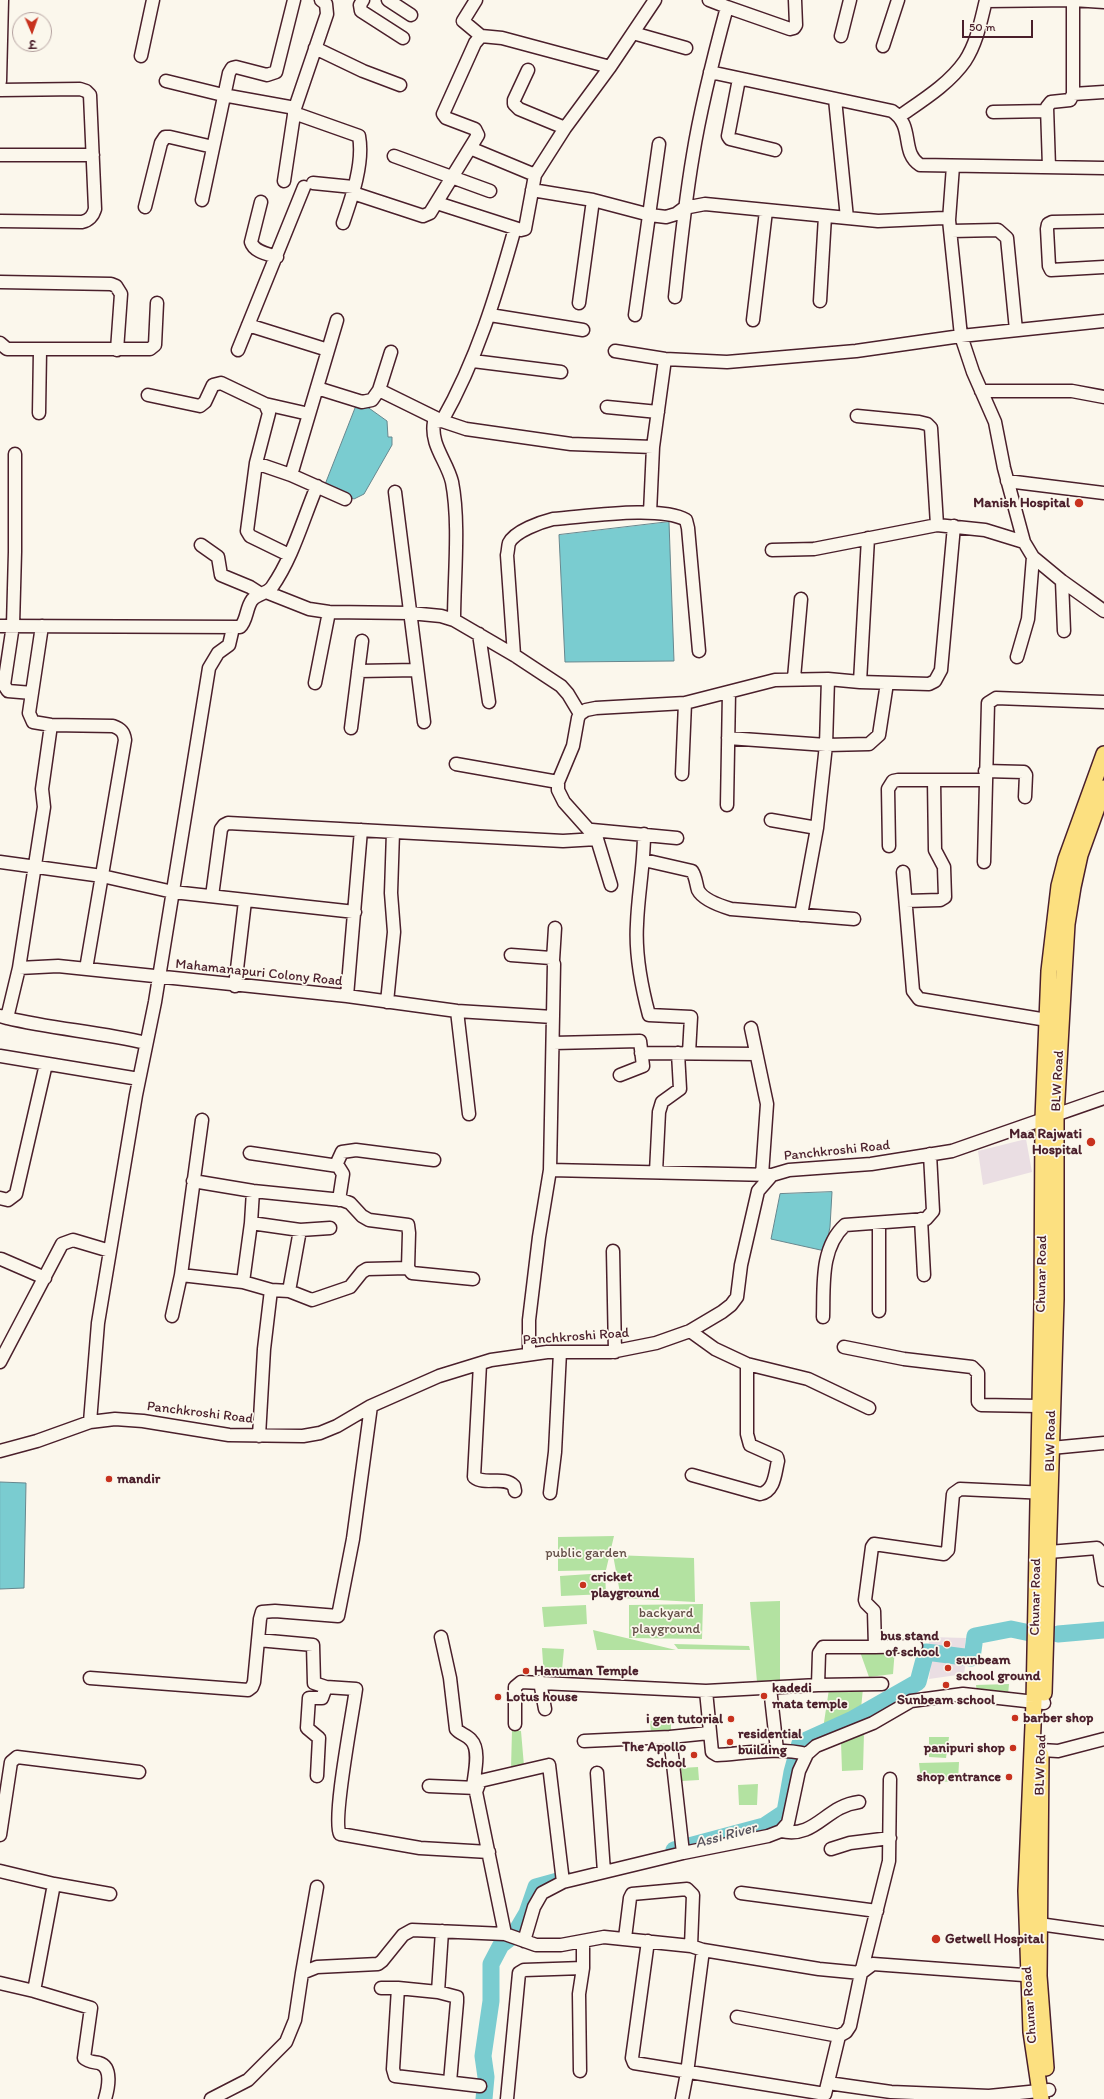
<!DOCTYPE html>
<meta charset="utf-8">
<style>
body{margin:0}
#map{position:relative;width:1104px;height:2099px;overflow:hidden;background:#fbf7ec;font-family:Itim,"Playpen Sans Deva",sans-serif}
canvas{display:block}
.north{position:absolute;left:12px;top:12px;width:40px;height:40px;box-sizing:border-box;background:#fbf7ec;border:1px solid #b4a19f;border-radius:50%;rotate:178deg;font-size:11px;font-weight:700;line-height:16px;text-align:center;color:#4a1f2b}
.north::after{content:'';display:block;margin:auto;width:14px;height:18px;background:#c8321e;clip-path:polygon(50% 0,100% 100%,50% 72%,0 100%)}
.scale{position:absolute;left:962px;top:20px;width:71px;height:18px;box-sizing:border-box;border:2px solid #4a1f2b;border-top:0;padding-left:5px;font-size:12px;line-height:14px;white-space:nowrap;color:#4a1f2b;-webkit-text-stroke:3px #fbf7ec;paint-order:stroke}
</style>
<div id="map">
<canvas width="1104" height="2099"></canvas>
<div class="north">उ</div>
<div class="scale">50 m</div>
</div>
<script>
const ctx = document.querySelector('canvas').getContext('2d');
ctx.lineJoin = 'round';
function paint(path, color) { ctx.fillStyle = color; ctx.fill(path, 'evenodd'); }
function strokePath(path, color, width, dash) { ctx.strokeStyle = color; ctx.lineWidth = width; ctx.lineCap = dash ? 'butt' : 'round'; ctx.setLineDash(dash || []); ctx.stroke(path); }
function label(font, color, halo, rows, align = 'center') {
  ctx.font = font + ' Itim,sans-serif'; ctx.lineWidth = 3.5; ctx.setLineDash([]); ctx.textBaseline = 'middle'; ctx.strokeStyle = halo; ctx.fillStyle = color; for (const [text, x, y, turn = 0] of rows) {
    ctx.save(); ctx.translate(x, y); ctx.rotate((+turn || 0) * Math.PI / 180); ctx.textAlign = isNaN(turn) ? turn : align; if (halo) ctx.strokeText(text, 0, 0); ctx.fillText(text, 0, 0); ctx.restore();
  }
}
const built = new Path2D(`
 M1026,1139L1032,1172L983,1185L978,1151Z
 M930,1637L966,1638L964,1652L927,1650Z
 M932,1656L966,1661L964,1674L929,1679Z`);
const green = new Path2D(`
 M614,1536L606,1570L558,1571V1537Z
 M613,1555L694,1558L695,1602L621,1598Z
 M605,1573L606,1594L561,1596L560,1576Z
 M780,1601V1681L757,1682L750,1602Z
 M703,1604L702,1639L629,1638V1605Z
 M586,1605L587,1624L544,1627L542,1607Z
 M593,1630L676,1650H597Z
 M674,1644L749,1646L750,1650L678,1649Z
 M542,1648L564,1649L561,1680L544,1678Z
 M895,1648L893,1674L869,1677L859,1649Z
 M1009,1684L1008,1695L977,1693L976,1685Z
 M863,1688L861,1709L823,1729L829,1689Z
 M650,1721L671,1723V1732L651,1733Z
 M512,1730L521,1731L524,1766L511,1769Z
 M864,1733L863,1770L842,1771L841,1742Z
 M929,1737H949L946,1758L929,1757Z
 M959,1762L958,1782L921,1781L919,1763Z
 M698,1767L699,1780L682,1781L681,1768Z
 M758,1784L757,1805H739L738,1785Z`);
const water = new Path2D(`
 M366,406L387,421L388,437H392V445L364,494L354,499L324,487L355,408Z
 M669,522L674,661L565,662L559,535Z
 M832,1192L830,1227L825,1251L771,1239L780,1194Z
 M0,1482L26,1483L24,1588L0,1589Z`);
const stream = new Path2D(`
 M843,1729L894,1704`);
const river = new Path2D(`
 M1058,1634L1104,1630
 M674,1850L764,1826L785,1812L792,1772L800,1743L853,1719L918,1682L926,1652L972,1658L975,1636L1011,1629L1030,1633
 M484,2099L486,2077L483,2056L491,2001V1964L501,1945L514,1935L527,1913L536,1887L565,1879`);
const minor = new Path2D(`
 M363,0L360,5L361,11L403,38
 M388,0L411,15
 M476,0L463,21L481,36
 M986,1L1073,0L1104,2
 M727,7L790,29L794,28L796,25L795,0
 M633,33L686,48
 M841,36L850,0
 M883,46L898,0
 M315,48L363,71L400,85
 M141,56L153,0
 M528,70L514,100V104L519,109L565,128
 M710,72L892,111C915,126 900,152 920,165L1104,168
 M739,79L728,136L730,139L775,150
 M0,81L2,0
 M166,81L223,95L295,108
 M0,90L80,89L86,91L90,95L95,209C93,216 90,220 82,222L0,221
 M1073,94L1104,92
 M835,99L847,218
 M993,112L1047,111
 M294,113L359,136C364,163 352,197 343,223
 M900,116C923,100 949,84 965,61C977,43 981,20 986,0
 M470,148L535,175
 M0,155H93
 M394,156L490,191
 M1049,167L1047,107L1051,102L1070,100L1073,94V0
 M284,181L295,108L327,14L326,4L321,0
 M313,183L353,187V193L423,216L430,213L478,135L475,129L446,118L443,114L475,43L481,36L502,38L610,67
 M532,190L593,200L650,215L666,217L676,214L684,208L705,204L878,221L944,218L949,220L961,336L973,372L995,422L1004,468L1024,542L1033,557L1062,581L1104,611
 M202,200L229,73L232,68L236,67L267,75L276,72L294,0
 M261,202L251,242C254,252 268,254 277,257
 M437,203L521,230L525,229L535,175L565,128L610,67L655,0
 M145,207L161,143L165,137H170L213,147
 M949,220L953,166
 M1104,221L1052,222L1048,224L1047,229L1049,266L1051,270L1104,267
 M951,231L998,230L1007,238L1016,330
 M0,282L111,284L116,286L121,294L117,350
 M675,297C680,249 685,202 693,155C701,105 714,55 727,7L709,0
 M820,301L825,216
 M579,303L593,200
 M490,315L583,330
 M635,315L659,144
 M753,320L766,211
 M248,325L328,350
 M0,343L7,349H150L155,345L157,303
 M238,350L304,187
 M615,351L665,359L727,362L856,351L961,336L1104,321
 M473,361L561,372
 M317,388L362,402L372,400L379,390L391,352
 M379,390L442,421L466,429L571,444L653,447
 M981,391H1072L1104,397
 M148,395L200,406L205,402L213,385L221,383L265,404L269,413L256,463L247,531L250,536L289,555
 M265,404L309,414
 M607,407L658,412
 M39,413L40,351
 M857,416L919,422L927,424L931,428L937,525
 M442,421L434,422C430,445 447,461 452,482C460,523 454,578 454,620
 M442,421C477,359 496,296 515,228
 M15,454V552L13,625L4,685L8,691L32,693
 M256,463L291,475L345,499
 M291,475L337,320
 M1007,481L1104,493
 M395,492L424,722
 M650,513L653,447L665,359
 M201,545L218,557L221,575L250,587L261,594
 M772,550L814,549L937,525L985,530L1024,542
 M1062,581L1064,631
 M266,592L309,609L329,612L410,613L441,616L454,620L514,655L561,686L568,694L580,714
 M0,626L240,627C247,621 246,608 252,600C258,593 267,594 272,587C293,557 303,519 317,486
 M42,626L29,713L33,722L51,725L113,726C121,729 124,732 125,740L86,969
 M479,634L489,702
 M514,655L507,555C508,552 508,546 509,543C515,531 541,522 553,519C585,517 659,505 686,520L688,528L699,651
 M1017,657L1028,619L1033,557
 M358,671L417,670
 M794,678L801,599
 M860,682L868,538
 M315,683L329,612
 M351,728L362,641
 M728,738L826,745L869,744L879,735L887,683
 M456,764L558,782
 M985,771L1024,772L1026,775L1025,797
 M682,774L685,703
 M727,805L729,692
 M771,820L817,828
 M592,830L677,838
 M644,834C644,865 638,894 637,924C635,955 641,985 649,1015L691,1017L689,1053
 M889,846L888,789L893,781L898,780H985
 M644,860L692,871C696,877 696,884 698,890C703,900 721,906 731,909L854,919
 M0,862L102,876L173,892L355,912
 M984,862L988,703L996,698L1104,702
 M903,872L913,991L919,999L1047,1020
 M611,885L597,839L564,802L558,790V782L573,746L578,718L580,714L586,710L596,708L685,703L775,680L828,679L860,682L929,684L935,681L941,670L954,526
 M212,896L221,829L224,825L228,823L563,841L597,839
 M906,901L940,900L945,897L944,867L935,850L934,780
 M801,915L817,828L826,745L828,679
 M511,955L551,958L554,964L550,1170L539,1237L529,1320V1354
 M553,960L555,928
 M19,968L44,807L42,789L51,725
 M235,986L245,901
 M347,996L361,830
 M387,1002L394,932L391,893L393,832
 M457,1011L469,1114
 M0,1016L7,1018L19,968L58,966L347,996L457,1011L553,1017
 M7,1018C53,1029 100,1032 146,1043
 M751,1028L767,1104L762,1175
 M553,1043L640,1041L643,1066L620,1075
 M641,1053L756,1054
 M0,1056L139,1079
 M250,1153L338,1166L343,1174L339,1200
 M336,1165L342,1152L356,1150L434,1160
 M550,1170L772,1175
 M656,1172L659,1112L662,1102L680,1089L678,1053
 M193,1181L253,1191L342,1200L350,1203L362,1216L369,1220L408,1225L409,1233L408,1268L412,1273L473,1279
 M0,1198L8,1200L16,1194L46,1064
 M921,1219L924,1275
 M251,1223L300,1230L330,1228
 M879,1223V1311
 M613,1251L615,1352
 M1,1259L45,1278
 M181,1275L243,1282L271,1290L289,1291L312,1300L350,1287L362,1272L367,1269L408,1268
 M243,1282L251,1223L253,1191
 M289,1291L300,1230
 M172,1316L181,1275L202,1120
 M823,1317C824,1286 820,1248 845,1225L926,1219L933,1211L930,1154
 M690,1331L715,1349L747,1364L808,1379L869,1408
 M844,1347L904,1359L972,1367L978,1373V1402L981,1405L1039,1406L1048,1405
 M0,1362L62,1244L73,1240L110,1251
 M480,1364L474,1477C485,1486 504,1475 514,1486L515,1491
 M90,1422L98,1323L136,1095L155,1002L209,668L218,653L229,645L233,628
 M259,1436L264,1349L271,1290
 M1051,1448L1104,1443
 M0,1451L37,1441L90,1422L115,1419L143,1421L229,1435L303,1436L320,1433L337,1426L371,1406L439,1376L491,1360L547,1352H611L656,1343L690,1331L722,1312L731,1305L737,1297L741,1265L758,1191L772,1175L789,1170L871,1164L952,1151L1104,1098
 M692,1475L760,1494C775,1491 775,1473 778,1461L777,1457L750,1445L747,1434V1364
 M550,1493L555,1452L560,1352
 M1049,1552L1097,1548L1099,1550L1104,1580
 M441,1637L450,1678L456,1729C460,1734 467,1735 471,1740C481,1750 474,1775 473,1787
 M258,1640L313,1645L314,1683L326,1687L356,1689C353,1712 332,1820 340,1834L420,1848L489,1852
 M875,1647L916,1646
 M90,1678L248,1690L252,1687L254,1682L260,1619L262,1612L275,1611L338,1616L353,1539L371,1406
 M540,1682L545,1709
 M818,1685L882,1684
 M770,1688L777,1750
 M706,1691L712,1752L717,1755C747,1753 778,1747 807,1754
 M515,1724V1687L521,1682L706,1691L818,1685L819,1653L823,1647H875L874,1611L866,1603L865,1600L872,1547L874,1544L944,1554L948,1550L953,1494L960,1489L1047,1493
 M670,1737L709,1733
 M584,1741L670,1737L683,1853
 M1041,1750L1058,1751L1104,1739
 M597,1773L604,1872
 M317,1776L319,1738L307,1728L309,1698H322L326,1687
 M429,1786L477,1788
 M781,1831C816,1839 825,1806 859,1802
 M0,1835L11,1762L17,1757L139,1772
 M831,1849L850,1843L890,1838
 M0,1871L54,1884L34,1991L91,2008L84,2058C88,2062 94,2062 99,2063C113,2067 108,2089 105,2099
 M563,1882L549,1765L480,1781L476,1792L505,1934L536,1945H561L604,1937L691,1946L703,1950L819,1969L861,1973L873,1964L1037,1976
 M54,1884L110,1894
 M741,1893L877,1911
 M1039,1924L1104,1933
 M442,1931L438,1992L457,1997V2002L450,2082
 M625,1938L630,1898L632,1894L687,1889L693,1895L691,1946
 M524,1941L534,1907L542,1893L563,1882L683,1853L768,1836L781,1831L788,1823L799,1771L807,1754L816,1746L873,1723L911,1701L963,1694L1044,1703
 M648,1941L632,2058L634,2063L825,2094L839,2036
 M302,1973L317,1887
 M0,1983L34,1991
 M381,1988H398L393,2069L395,2076L480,2086
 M398,1988L438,1992
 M737,2017L839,2036L846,2032L850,2026L861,1973L889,1861L890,1779
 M580,2071L579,1994L583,1968V1941
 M828,2083L891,2092L989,2096L1049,2090
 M211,2099L248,2080L286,2042L295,2020L302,1973L317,1967L378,1964L382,1961L403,1935L412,1930L505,1934
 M507,2099L519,1973L524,1970L583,1968
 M682,2099L687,2073L703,1950`);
const major = new Path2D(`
 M1044,1693L1056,1299V1116L1064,974L1067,924L1073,887L1080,855L1104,788
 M1041,1755L1039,1976L1046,2068
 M1041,2099L1031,2032L1026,1891L1034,1702L1042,1303L1043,1119L1049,971L1059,886L1066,859L1104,754`);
const markers = [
 [1079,503,5,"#c8321e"],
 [1091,1142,5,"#c8321e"],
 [109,1479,4,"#c8321e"],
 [583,1585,4,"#c8321e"],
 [947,1644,4,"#c8321e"],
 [948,1668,4,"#c8321e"],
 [526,1671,4,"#c8321e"],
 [946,1685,4,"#c8321e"],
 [764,1696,4,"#c8321e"],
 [498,1697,4,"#c8321e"],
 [1015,1718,4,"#c8321e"],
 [731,1719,4,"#c8321e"],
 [730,1742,4,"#c8321e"],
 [1013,1748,4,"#c8321e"],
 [694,1755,4,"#c8321e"],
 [1009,1777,4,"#c8321e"],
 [936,1939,5,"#c8321e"]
];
const poiNames = [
 ["Manish Hospital",1070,503,"right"],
 ["Maa Rajwati",1082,1134,"right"],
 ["Hospital",1082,1150,"right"],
 ["mandir",117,1479],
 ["cricket",591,1577],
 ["playground",591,1593],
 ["bus stand",939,1636,"right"],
 ["of school",939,1652,"right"],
 ["sunbeam",956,1660],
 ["school ground",956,1676],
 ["Hanuman Temple",534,1671],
 ["kadedi",772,1688],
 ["mata temple",772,1704],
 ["Lotus house",506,1697],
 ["Sunbeam school",946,1700,"center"],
 ["barber shop",1023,1718],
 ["i gen tutorial",723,1719,"right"],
 ["residential",738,1734],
 ["building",738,1750],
 ["The Apollo",686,1747,"right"],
 ["School",686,1763,"right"],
 ["panipuri shop",1005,1748,"right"],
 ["shop entrance",1001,1777,"right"],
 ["Getwell Hospital",945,1939]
];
const streetNames = [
 ["Mahamanapuri Colony Road",259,973,6],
 ["BLW Road",1058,1081,-87],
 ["Panchkroshi Road",837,1151,-6],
 ["Chunar Road",1042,1274,-89],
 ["Panchkroshi Road",576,1337,-4],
 ["Panchkroshi Road",200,1413,7],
 ["BLW Road",1051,1441,-89],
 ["Chunar Road",1036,1597,-89],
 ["BLW Road",1041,1765,-88],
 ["Chunar Road",1030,2005,-94]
];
const parkNames = [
 ["public garden",586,1553],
 ["backyard",666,1613],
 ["playground",666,1629]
];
const waterNames = [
 ["Assi River",726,1836,-15]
];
paint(built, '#eadee3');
paint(green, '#b3e2a1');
paint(water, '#7accd0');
strokePath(water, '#67878e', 1);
strokePath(stream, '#67878e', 3);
strokePath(river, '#7accd0', 17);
strokePath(minor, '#4a1f2b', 15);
strokePath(major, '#4a1f2b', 18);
strokePath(minor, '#fbf7ec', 12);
strokePath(major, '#fce080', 15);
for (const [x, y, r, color] of markers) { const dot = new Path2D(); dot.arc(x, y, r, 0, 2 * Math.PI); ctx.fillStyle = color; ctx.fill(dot); strokePath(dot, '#fbf7ec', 1.5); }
label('bold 14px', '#4a1f2b', '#fbf7ec', poiNames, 'left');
label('14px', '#4a1f2b', '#fbf7ec', streetNames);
label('14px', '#645048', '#fbf7ec', parkNames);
label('italic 15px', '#58535d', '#fbf7ec', waterNames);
</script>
